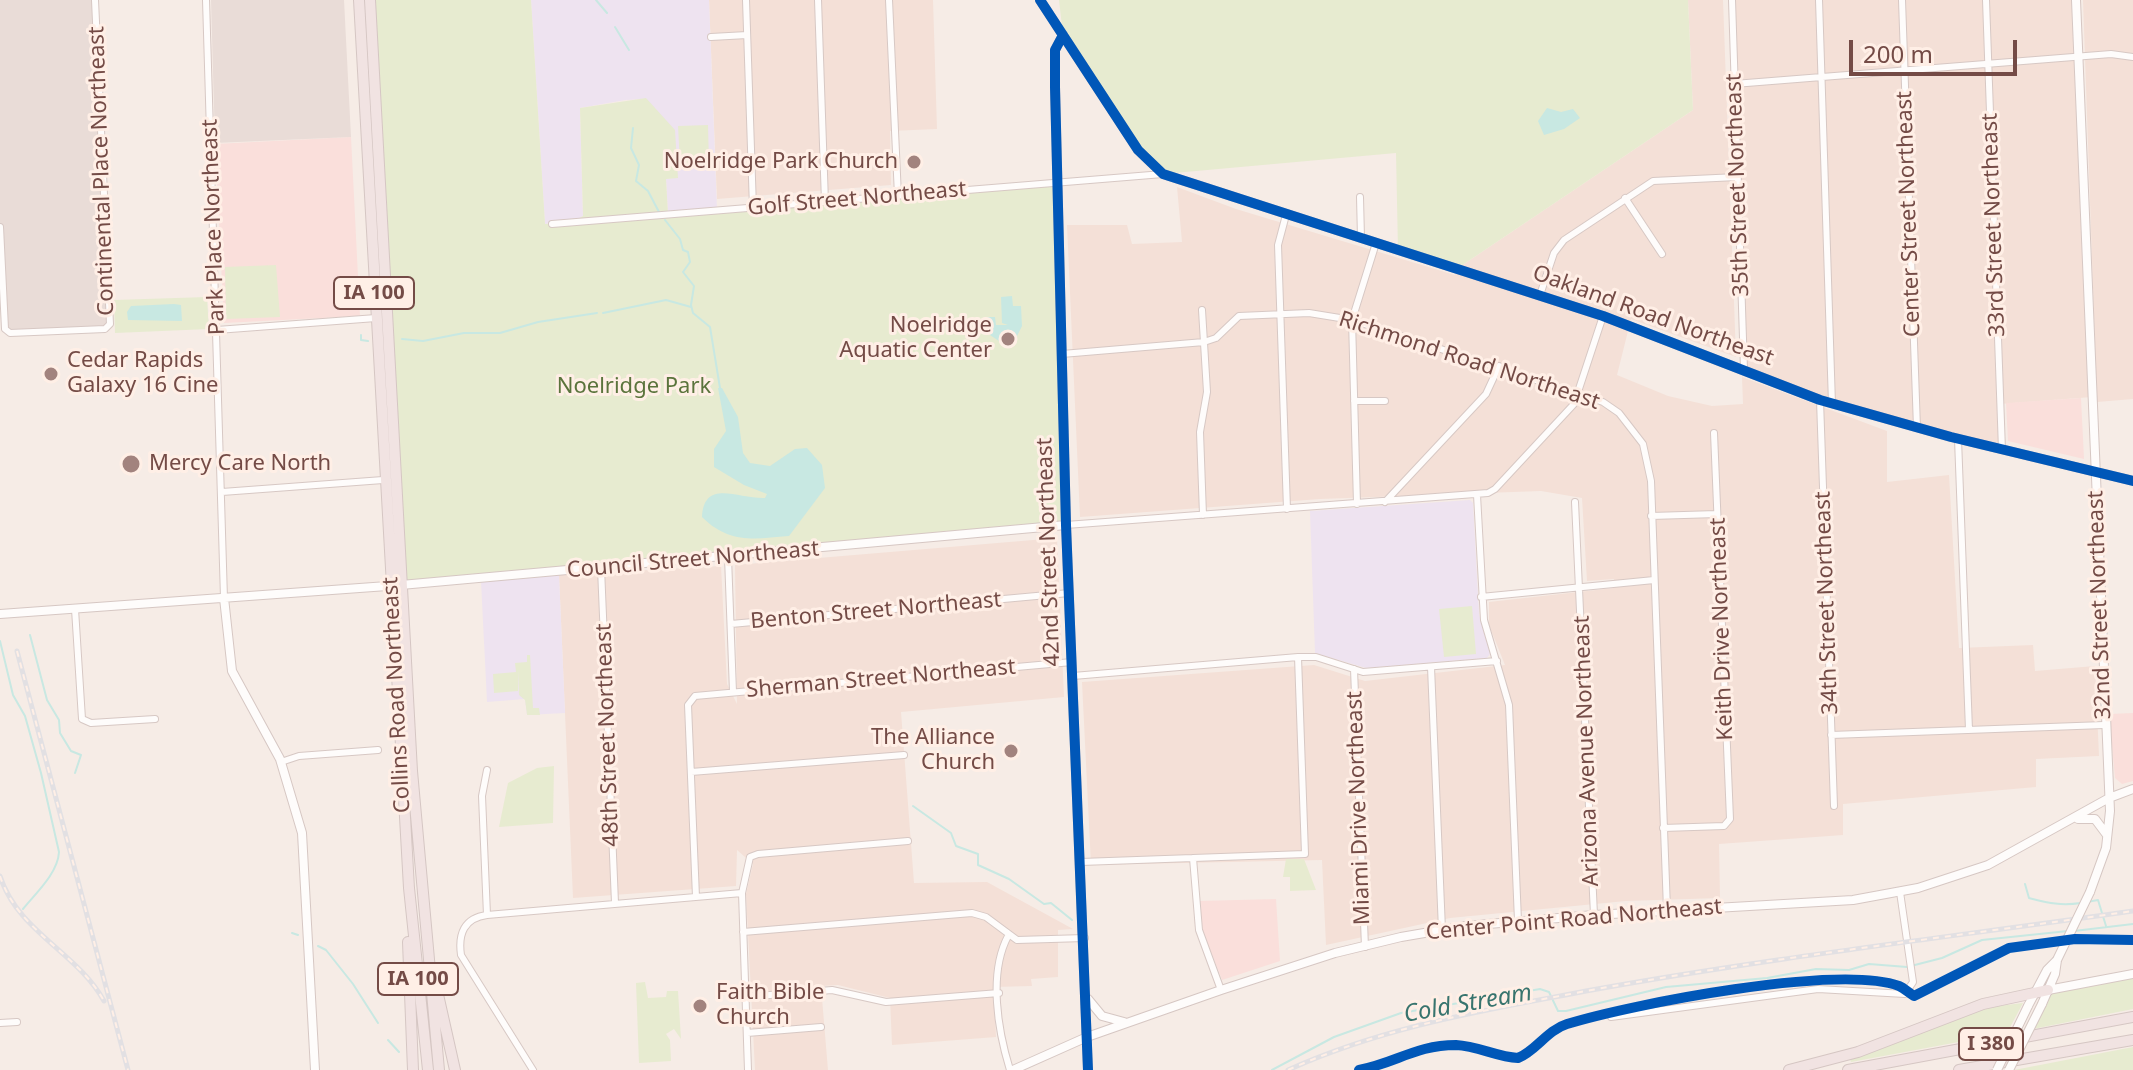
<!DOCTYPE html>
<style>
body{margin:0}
#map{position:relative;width:2133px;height:1070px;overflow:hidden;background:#f6ece6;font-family:"Noto Sans",sans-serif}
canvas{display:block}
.scale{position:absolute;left:1849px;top:40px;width:168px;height:36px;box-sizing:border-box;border:4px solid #744b46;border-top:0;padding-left:10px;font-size:24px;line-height:28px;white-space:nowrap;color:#744b46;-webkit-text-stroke:6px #ffefe6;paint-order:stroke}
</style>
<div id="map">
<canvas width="2133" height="1070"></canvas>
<div class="scale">200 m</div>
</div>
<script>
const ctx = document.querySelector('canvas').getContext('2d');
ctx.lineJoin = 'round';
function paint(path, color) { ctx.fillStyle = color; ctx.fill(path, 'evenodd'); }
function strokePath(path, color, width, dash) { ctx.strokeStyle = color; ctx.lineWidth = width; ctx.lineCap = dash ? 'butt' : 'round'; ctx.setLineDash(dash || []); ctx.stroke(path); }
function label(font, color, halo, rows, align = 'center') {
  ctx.font = font + ' "Noto Sans",sans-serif'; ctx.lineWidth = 6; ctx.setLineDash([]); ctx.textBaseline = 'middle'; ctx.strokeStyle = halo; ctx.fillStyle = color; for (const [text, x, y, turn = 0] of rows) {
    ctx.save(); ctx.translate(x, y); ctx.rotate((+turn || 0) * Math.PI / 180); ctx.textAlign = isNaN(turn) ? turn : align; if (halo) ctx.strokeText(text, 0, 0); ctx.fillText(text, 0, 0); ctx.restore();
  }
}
const residential = new Path2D(`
 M709,0H933L937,129L890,131L891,185L717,199Z
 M1688,0H1723L1736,357L1631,319L1617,375L1668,396L1712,406L1743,404L1742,377L1887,431V482L1949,475L1959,648L2033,645L2035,671L2095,666L2099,756L2036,759V787L1843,804V835L1719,844L1720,898L1626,901L1450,918L1326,945L1322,860L1091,865L1082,682L1314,665L1365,681L1505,665L1489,625V602L1614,588V579L1587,581L1582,498L1541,491L1320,499L1080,517L1067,225H1127L1132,244L1182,242L1177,187L1236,209L1455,275L1461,266L1693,110Z
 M1732,0H2076L2092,397L2001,404L2002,450L1820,400L1744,369Z
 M2083,0H2133V399L2097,402Z
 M1057,538L1064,697L901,712L914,883L987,882L1073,929L1058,930V977L1031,979L1032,986L994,987L996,1037L892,1045L890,998L838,985L821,986L828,1070H755L746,894L753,864L737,850L736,886L573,898L559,575L721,566L727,684L737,704L735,565Z`);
const commercial = new Path2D(`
 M351,137L360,316L224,323L215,144Z
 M2081,398L2084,459L2008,441L2006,403Z
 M2133,713V781L2122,784L2115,778L2109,714Z
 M1276,899L1280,961L1222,980L1203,932L1199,901Z`);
const industrial = new Path2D(`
 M0,0H95L110,324L105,329L10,333L5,329L0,227Z
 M211,0H344L351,137L215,143Z`);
const education = new Path2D(`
 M531,0H709L717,210L668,214L666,179L678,177L646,99L625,100L580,108L583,216L573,222L545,224Z
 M1470,500L1473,503L1479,614L1490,654L1487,658L1366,668L1315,653L1310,511Z
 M559,575L565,713L527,715L525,699L487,702L481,581Z`);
const green = new Path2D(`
 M370,0H531L545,224L572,222L583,216L580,108L646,98L675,130L678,178L666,179L668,214L1059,183L1066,525L401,585Z
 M1059,0H1688L1693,110L1461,266L1398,250L1396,153L1163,174L1151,166L1063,35Z
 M708,125L709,164H680L678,126Z
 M276,265L280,317L226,319L225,267Z
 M207,297L209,329L115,333L114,300Z
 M1472,606L1476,654L1444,657L1439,609Z
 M527,655H530L533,708H539L540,715H527L525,700L519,695L518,671V691L494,693L493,674L516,672L515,663L527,662Z
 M554,766L553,823L499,827L508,783L537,768Z
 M1286,859H1304L1316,890L1290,891V877H1283Z
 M2133,977V1009L2033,1029L2051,991Z
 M645,982L648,998L666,997L667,991H678L681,1039L674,1029L666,1034L670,1040L671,1061L639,1063L636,983Z
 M2023,1003L2007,1033L1851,1062L1850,1059L1982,1008Z
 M2133,1047V1070H2014Z`);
const water = new Path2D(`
 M1547,108L1561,112L1573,109L1580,118L1564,129L1544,135L1538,121Z
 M1012,296L1013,306H1021L1022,326L1016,338L1002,343L990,335L987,317H995L996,325H1008L1002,323L1001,297Z
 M174,304L181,305L182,321L128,320L127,312L131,306Z
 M718,388H722L738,417L743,453L750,463L770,466L795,449L807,448L822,465L825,488L789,536C754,539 729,544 702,517C704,478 738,499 765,498L767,494L744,485L714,467V449L726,431Z`);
const stream = new Path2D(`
 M596,0L607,13
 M615,27L629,50
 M633,128L631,148L639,165L636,181L648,191L659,212
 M665,220L680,239L683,250L688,252L690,262L683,272L694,286L691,305L693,313L710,327L720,388
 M603,313L666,300L691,307
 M361,335V340L368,341
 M402,339L423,341L464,333H500L538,322L597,313
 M30,635L47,700L59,720L60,733L71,751L81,755L75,773
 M0,641L13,695L25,716L41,773L59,852C58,873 36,893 23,909
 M913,806L951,833L956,846L978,854V865L1009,879L1044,904L1051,903L1072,920
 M2025,884L2029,898C2049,903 2060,906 2081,903
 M2087,902L2098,900L2106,926
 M2074,931L2133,924
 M292,933L298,935
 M318,946L326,950L353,984L378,1023
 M388,1040L399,1052
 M1272,1070L1334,1037L1401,1013L1540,989L1549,992L1558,1011H1566L1666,987L1767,978L1816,969L1849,970L1869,964L1907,967L1942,958L1982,940L2068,931`);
const street = new Path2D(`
 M206,0L224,598
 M746,0L753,208
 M818,0L825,202
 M889,0L898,196
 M1732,0L1744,369
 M1819,0L1832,404
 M1902,0L1917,428
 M1986,0L2002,450
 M711,37L747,35
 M1734,84L2111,54L2133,57
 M1360,197L1361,238
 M1625,198L1662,254
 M1286,215L1278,245L1287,509
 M552,224L1163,174
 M0,227L5,329L10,333L105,329L110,324L95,0
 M1540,295L1554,253L1564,240L1653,181L1737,177
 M1202,310L1207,392L1200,432L1203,515
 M217,330L376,318
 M1062,354L1204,342L1216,338L1239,316L1309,313L1352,320L1603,402L1619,413L1643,444L1651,481L1667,909
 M1820,400L1834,806
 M1354,401H1385
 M1958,439L1969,730
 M222,492L383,480
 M1477,495L1484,620L1509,705L1518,921
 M1385,502L1486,394L1499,366
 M1575,502L1594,915
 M1357,504L1352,320L1376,243
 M1651,516L1717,514
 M1066,525L1488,493L1495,489L1574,404L1603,316
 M728,557L733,692
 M601,568L615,903
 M1481,597L1654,580
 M75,609L82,719L91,723L155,719
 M731,624L1069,593
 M1431,667L1442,930
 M1354,669L1365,947
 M1073,676L1298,657H1316L1363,672L1497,661
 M1831,735L2104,725
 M281,762L299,756L378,750
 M487,770L482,796L487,915L742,893
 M691,772L904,755
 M1663,828L1724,826L1730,819L1714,433
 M1193,858L1199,930L1221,990
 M1081,862L1305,854L1298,657
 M696,897L688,705L695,696L1072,662
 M487,915C464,918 458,934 461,955L533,1070
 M743,932L972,913L986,917L1017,940L1085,938
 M1008,936C988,974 998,1031 1010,1070
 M745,997L832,990L886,1002L999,993
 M1611,1017L1818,989L1905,994L1913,982L1900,892
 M0,1023L17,1022
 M747,1033L821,1027
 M748,1070L742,893L750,857L758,854L908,841`);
const secondary = new Path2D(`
 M1040,0L1138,150L1163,174L1603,316L1820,400L1951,437L2133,481
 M2076,0L2110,811L2106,848L2090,892
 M1063,35L1055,50V87L1066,525L1088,1070
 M224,598L232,671L280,759L302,833L315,1070
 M0,614L401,585L1066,525
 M2078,819H2095L2107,835
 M2048,990L2133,974
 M1088,999L1102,1016L1124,1022
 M2042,1004L2055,974L2057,960
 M2028,1006L2047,970L2057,960
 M1013,1070L1087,1037L1221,990L1335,953L1401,937L1465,926L1594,915L1853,900L1918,888L1988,865L2109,798L2133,789`);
const highway = new Path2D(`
 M359,0L409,888L428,1070
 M370,0L412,771L439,1070
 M408,942L413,1070
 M437,990L455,1070
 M1789,1070L1858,1052L1983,1004L2048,990
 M1848,1070L2133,1017
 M1959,1070L2133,1040`);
const rail = new Path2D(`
 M17,651L128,1070
 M0,876C18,932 77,952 104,1001
 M1288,1070C1386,1026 1482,1011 1586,991C1767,958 1951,937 2133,911`);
const secondaryBridge = new Path2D(`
 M2057,960L2090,892
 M1997,1070L2028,1006
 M2009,1070L2042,1004`);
const cycleway = new Path2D(`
 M1040,0L1138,150L1163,174L1603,316L1820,400L1951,437L2133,481
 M1063,35L1055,50V87L1066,525L1088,1070
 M1359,1070C1396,1063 1416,1045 1456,1045C1478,1046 1497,1057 1518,1058C1536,1051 1547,1030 1567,1024C1632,1004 1838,964 1899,986C1904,988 1909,993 1914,996L2009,948L2075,939L2133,940`);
const markers = [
 [914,162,8,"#a2837e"],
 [1008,339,8,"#a2837e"],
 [51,374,8,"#a2837e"],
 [131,464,10,"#a2837e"],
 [1011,751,8,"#a2837e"],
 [700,1006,8,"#a2837e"]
];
const shields = [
 [374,293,80],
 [418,979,80],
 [1991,1044,64]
];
const shieldNames = [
 ["IA 100",374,293],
 ["IA 100",418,979],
 ["I 380",1991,1044]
];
const poiNames = [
 ["Noelridge Park Church",898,162],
 ["Noelridge",992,326],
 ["Aquatic Center",992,351],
 ["Cedar Rapids",67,361,"left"],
 ["Galaxy 16 Cine",67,386,"left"],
 ["Mercy Care North",149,464,"left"],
 ["The Alliance",995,738],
 ["Church",995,763],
 ["Faith Bible",716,993,"left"],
 ["Church",716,1018,"left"]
];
const streetNames = [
 ["Continental Place Northeast",102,171,-92],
 ["35th Street Northeast",1738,185,-92],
 ["Golf Street Northeast",857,199,-5],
 ["Center Street Northeast",1909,214,-92],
 ["33rd Street Northeast",1994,225,-92],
 ["Park Place Northeast",214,227,-92],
 ["Oakland Road Northeast",1653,316,20],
 ["Richmond Road Northeast",1469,361,18],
 ["42nd Street Northeast",1049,552,-92],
 ["Council Street Northeast",693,560,-5],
 ["34th Street Northeast",1827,603,-92],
 ["32nd Street Northeast",2100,605,-92],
 ["Benton Street Northeast",876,611,-5],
 ["Keith Drive Northeast",1722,629,-92],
 ["Sherman Street Northeast",881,679,-5],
 ["Collins Road Northeast",397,695,-93],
 ["48th Street Northeast",608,735,-92],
 ["Arizona Avenue Northeast",1587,751,-92],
 ["Miami Drive Northeast",1359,808,-92],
 ["Center Point Road Northeast",1574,920,-5]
];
const parkNames = [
 ["Noelridge Park",634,387]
];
const waterNames = [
 ["Cold Stream",1468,1004,-10]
];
paint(residential, '#f4e0d7');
paint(commercial, '#fadfdb');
paint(industrial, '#e9dcd7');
paint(education, '#eee3f0');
paint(green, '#e7ebd0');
paint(water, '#c8e8e2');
strokePath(stream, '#c8e8e2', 2);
strokePath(street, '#d7c8c4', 8);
strokePath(secondary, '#d6c7c3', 10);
strokePath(highway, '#d5c6c3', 12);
strokePath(street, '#fefcfb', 6);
strokePath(secondary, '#fefcfb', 8);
strokePath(highway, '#f1e3e2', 10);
strokePath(rail, '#e2e0e3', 5);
strokePath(rail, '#ffefe6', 2, [6]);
strokePath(secondaryBridge, '#d6c7c3', 10, []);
strokePath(secondaryBridge, '#fefcfb', 8);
strokePath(cycleway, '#0057b8', 10);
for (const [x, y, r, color] of markers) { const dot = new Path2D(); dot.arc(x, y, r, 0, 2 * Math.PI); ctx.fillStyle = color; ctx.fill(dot); strokePath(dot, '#ffefe6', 3); }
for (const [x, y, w] of shields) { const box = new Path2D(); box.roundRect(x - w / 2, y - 16, w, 32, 6); ctx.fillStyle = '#ffefe6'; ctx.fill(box); strokePath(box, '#744b46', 2); }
label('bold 20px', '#744b46', null, shieldNames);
label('22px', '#744b46', '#ffefe6', poiNames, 'right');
label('22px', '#744b46', '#ffefe6', streetNames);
label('22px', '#5b743c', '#ffefe6', parkNames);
label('italic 24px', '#38746e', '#ffefe6', waterNames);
</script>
